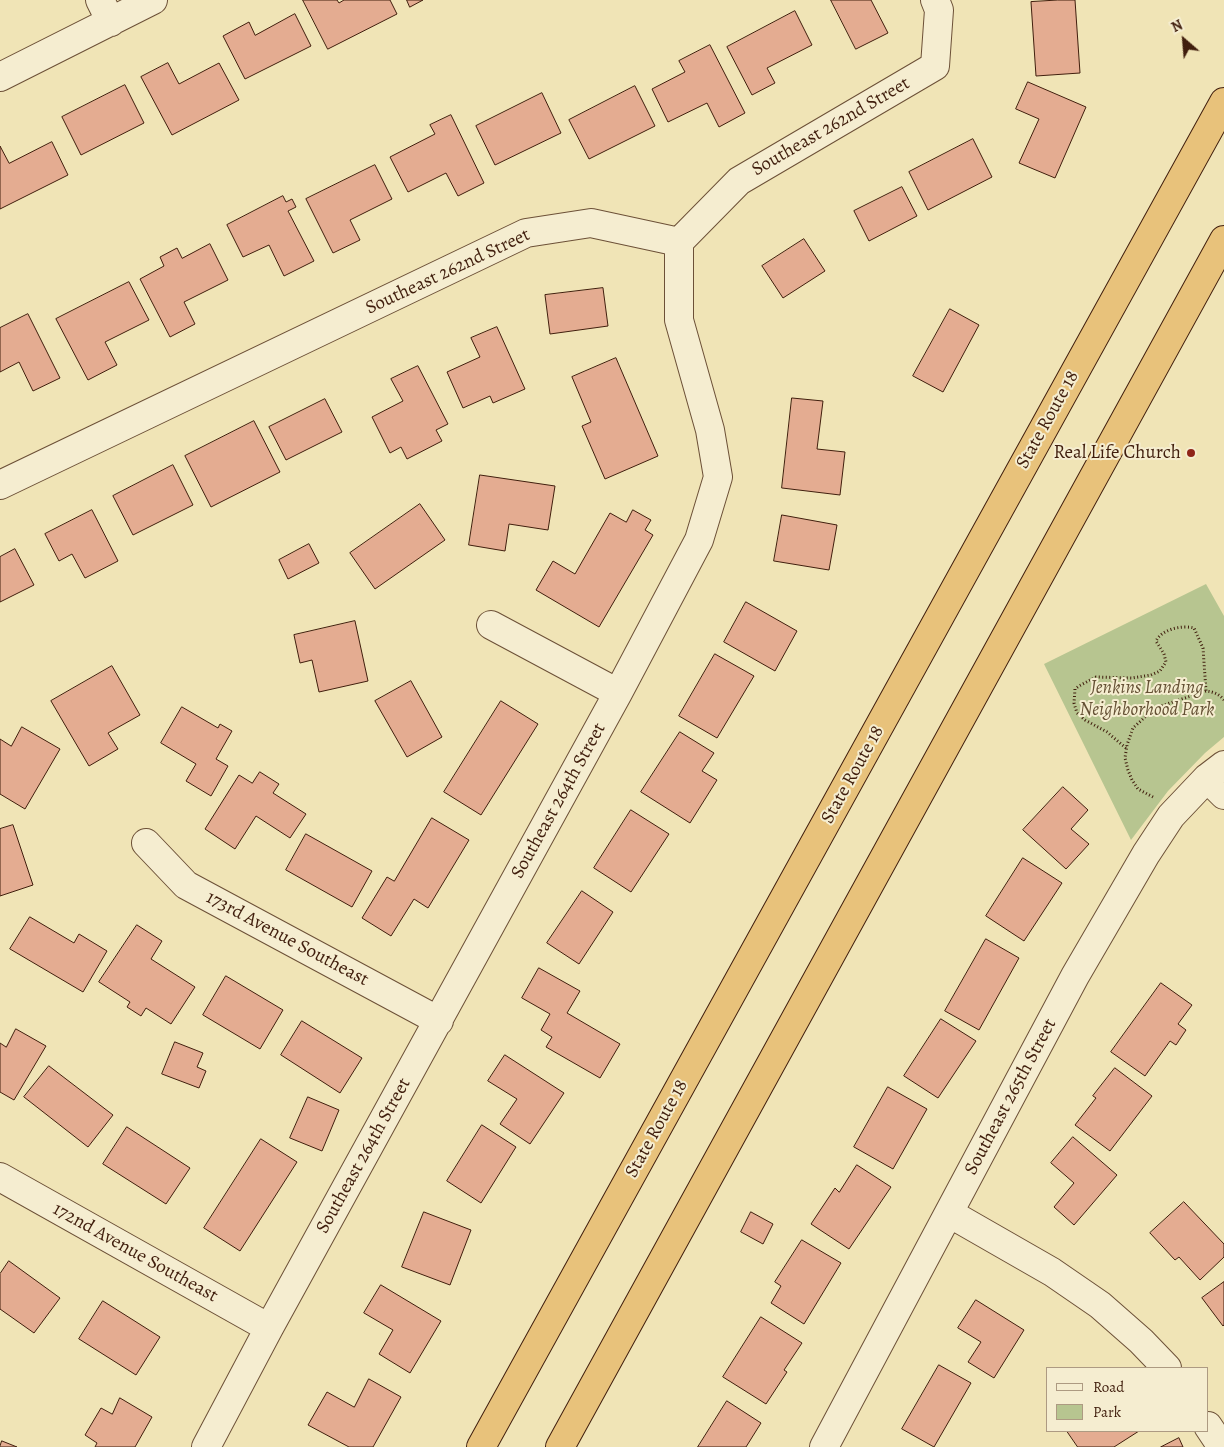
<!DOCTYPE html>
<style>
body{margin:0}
#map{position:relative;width:1224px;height:1447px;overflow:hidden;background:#f0e4b6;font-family:Alegreya,serif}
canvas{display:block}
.legend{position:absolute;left:1046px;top:1367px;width:162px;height:65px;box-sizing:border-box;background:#f5edd0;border:1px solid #ad9a82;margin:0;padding:6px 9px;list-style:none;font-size:15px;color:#401e0d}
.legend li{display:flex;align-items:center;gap:10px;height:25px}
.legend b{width:25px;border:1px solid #ad9a82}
.north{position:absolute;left:1159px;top:15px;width:50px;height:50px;-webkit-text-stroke:4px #f5edd0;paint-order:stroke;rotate:333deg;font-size:14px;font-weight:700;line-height:20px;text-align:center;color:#401e0d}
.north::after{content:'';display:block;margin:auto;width:18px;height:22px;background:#401e0d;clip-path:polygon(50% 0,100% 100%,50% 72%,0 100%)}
</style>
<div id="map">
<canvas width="1224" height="1447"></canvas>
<ul class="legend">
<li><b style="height:6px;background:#f5edd0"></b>Road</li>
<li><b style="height:14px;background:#b7c590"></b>Park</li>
</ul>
<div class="north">N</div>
</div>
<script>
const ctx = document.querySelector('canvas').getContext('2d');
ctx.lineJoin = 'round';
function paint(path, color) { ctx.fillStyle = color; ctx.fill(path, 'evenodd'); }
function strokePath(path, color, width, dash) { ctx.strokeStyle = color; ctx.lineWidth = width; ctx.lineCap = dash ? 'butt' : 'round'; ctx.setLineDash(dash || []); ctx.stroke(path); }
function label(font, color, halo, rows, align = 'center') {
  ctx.font = font + ' Alegreya,serif'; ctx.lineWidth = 4; ctx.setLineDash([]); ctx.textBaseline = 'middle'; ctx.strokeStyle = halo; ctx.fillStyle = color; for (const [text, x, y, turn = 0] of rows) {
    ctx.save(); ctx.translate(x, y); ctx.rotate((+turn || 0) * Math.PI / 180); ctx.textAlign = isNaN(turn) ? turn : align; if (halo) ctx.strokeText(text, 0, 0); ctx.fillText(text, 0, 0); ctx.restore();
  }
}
const green = new Path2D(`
 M1206,584L1224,616V737L1205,753L1168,791L1131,840L1044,664Z`);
const building = new Path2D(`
 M303,0H337L339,3L344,0H390L397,14L328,49Z
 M407,0H423L410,7Z
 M831,0H871L888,33L856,49Z
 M1058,0H1075L1080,73L1036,76L1031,2Z
 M795,11L812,45L767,68L775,83L752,95L727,47Z
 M295,14L311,46L245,79L223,36L249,22L255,35Z
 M710,45L745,113L719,127L707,103L668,122L652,89L685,72L679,61Z
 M168,63L179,84L219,63L239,100L172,135L141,77Z
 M1028,82L1086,107L1055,178L1019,163L1039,119L1016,109Z
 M125,85L144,123L81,155L62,117Z
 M635,86L655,126L589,159L569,120Z
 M542,93L561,133L495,165L476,126Z
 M451,115L484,183L458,196L446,173L408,192L390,157L435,134L430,125Z
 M973,139L992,177L928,210L909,172Z
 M52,142L68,175L0,209V146L9,163Z
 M375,165L392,199L350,220L360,240L333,253L306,199Z
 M902,187L917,216L869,241L854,211Z
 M283,196L286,202L292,199L296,207L288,211L314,261L284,276L269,245L243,257L227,225Z
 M804,239L825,271L783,298L762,266Z
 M210,244L228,280L184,302L195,324L170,337L140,279L164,266L160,257L177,248L182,258Z
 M129,282L149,320L105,342L117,365L88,380L56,319Z
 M603,288L608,326L550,334L545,295Z
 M950,309L979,325L943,392L913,376Z
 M28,314L60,378L33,391L19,362L0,372V328Z
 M497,327L525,389L493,403L490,396L463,408L447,372L480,357L471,338Z
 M616,358L658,456L605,479L582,426L591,422L572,377Z
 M418,366L448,424L436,430L442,441L407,459L401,447L390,453L372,417L403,401L391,379Z
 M792,398L823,401L817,449L845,452L840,495L782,488Z
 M325,399L342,432L286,460L269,427Z
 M254,421L280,472L211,507L185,456Z
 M173,465L193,505L133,535L113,496Z
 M480,475L555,486L548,530L509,524L505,551L469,545Z
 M420,504L445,540L375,589L350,553Z
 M92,510L118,561L85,578L72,554L59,561L45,534Z
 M633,510L651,520L645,530L653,535L599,627L536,590L553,561L575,574L610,513L626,522Z
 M782,515L837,525L829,570L774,561Z
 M309,544L319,563L288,579L279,560Z
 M15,549L34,585L0,602V557Z
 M746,602L797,631L775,671L724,642Z
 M355,621L368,681L319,692L312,660L300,663L294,635Z
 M715,654L754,676L717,738L679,716Z
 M112,666L140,715L108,733L118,749L89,766L51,701Z
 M411,681L442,737L407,757L375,701Z
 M501,701L538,724L481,815L444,792Z
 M182,707L218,728L220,724L232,731L216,759L228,766L211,796L186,781L196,764L161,743Z
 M22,727L60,749L25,809L0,794V739L11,746Z
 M680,732L714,753L702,771L717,780L690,823L641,792Z
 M260,772L279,784L273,793L306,814L290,838L256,816L235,849L205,829L239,775L252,783Z
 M1063,787L1088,810L1071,829L1089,844L1066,869L1023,830Z
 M631,810L669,834L631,892L594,868Z
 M432,818L469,840L428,908L414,899L391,936L362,918L387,877L394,881Z
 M13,825L33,885L0,896V829Z
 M306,834L372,871L352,907L286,870Z
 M1023,858L1062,883L1024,941L986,916Z
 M582,891L613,912L579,964L547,943Z
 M30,917L74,943L79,934L107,951L83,992L10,949Z
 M137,925L162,941L151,959L195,987L171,1024L146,1008L141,1016L127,1007L130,1002L99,982Z
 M986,939L1019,958L979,1030L945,1011Z
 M539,968L580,991L567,1013L620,1044L600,1078L546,1047L552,1037L541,1030L550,1014L522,998Z
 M226,976L283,1010L260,1049L203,1015Z
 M1161,983L1192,1005L1178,1024L1186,1030L1176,1045L1170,1041L1145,1076L1111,1052Z
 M941,1019L976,1041L938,1098L904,1076Z
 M302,1021L362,1058L340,1093L281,1055Z
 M16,1029L46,1046L14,1100L0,1092V1043L6,1047Z
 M175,1042L203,1053L197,1067L206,1071L199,1088L162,1074Z
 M505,1055L564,1093L530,1144L500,1124L517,1099L488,1081Z
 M49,1066L113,1115L88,1147L24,1097Z
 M1115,1068L1152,1096L1110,1151L1075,1125L1096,1098L1093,1096Z
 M888,1087L927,1109L893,1169L854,1147Z
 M308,1097L339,1110L322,1151L290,1138Z
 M482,1125L516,1147L481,1203L447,1181Z
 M127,1127L190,1168L166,1204L103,1164Z
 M1073,1137L1117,1175L1074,1225L1054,1207L1074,1183L1051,1163Z
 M261,1139L297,1162L240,1251L204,1228Z
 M857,1165L891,1187L849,1249L811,1224L835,1188L839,1192Z
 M1184,1202L1224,1244V1257L1200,1280L1179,1257L1175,1260L1150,1233Z
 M424,1212L471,1230L450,1285L402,1267Z
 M751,1212L773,1224L763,1244L741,1232Z
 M802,1240L841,1263L804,1324L771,1303L781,1286L775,1282Z
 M9,1261L60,1298L34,1333L0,1309V1274Z
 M1224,1282V1325L1223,1326L1202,1298Z
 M381,1285L441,1321L410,1373L379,1354L393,1330L364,1313Z
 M976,1300L1024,1330L994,1378L968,1362L981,1342L958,1328Z
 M103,1301L160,1337L136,1375L79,1339Z
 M761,1317L802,1343L784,1370L787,1372L766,1404L723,1377Z
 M939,1365L971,1383L934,1447L902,1429Z
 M369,1379L401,1397L373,1447H349L308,1425L327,1392L354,1407Z
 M120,1398L152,1417L135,1447H95L97,1443L85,1435L101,1408L112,1414Z
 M727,1401L761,1423L746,1447H698Z
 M1067,1431H1139L1114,1447H1078Z
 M1179,1438L1183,1447H1161Z
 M2,1441L17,1447H0Z`);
const path = new Path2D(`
 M1126,748L1107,732L1085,720L1077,713L1074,703L1075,689L1079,686L1096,677L1132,678L1151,675L1160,671L1166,662L1164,654L1156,641C1162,629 1182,625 1194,628L1203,648L1206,691
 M1153,797L1138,789L1132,780L1128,770L1125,758L1127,745L1133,728L1155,708L1206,691C1214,692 1219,694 1224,700`);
const minor = new Path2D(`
 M100,0L111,22
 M0,77L153,0
 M679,242L739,181L935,66L939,10L935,0
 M0,485L526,233L591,223L679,242
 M491,625L618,693
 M1207,778L1224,795
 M146,843L186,885L439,1021
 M0,1177L269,1328
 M949,1213L1052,1272L1100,1305L1141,1341L1167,1368
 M1208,1426L1222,1447
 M206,1447L269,1328L618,693L699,540L718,477L710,430L679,320V242
 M824,1447L1075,976L1146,854L1171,816L1207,778L1224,765`);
const highway = new Path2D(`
 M481,1447L1224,102
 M560,1447C779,1044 1003,643 1224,240`);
const markers = [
 [1191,453,5,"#8f2418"]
];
const streetNames = [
 ["Southeast 262nd Street",831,127,-30],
 ["Southeast 262nd Street",448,272,-25],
 ["State Route 18",1048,420,-61],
 ["State Route 18",853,775,-61],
 ["Southeast 264th Street",559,801,-61],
 ["173rd Avenue Southeast",287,939,28],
 ["Southeast 265th Street",1011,1097,-62],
 ["State Route 18",657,1129,-61],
 ["Southeast 264th Street",364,1156,-61],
 ["172nd Avenue Southeast",135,1253,29]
];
const poiNames = [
 ["Real Life Church",1181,453]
];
const parkNames = [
 ["Jenkins Landing",1147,688],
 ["Neighborhood Park",1147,710]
];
paint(green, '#b7c590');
paint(building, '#e4ac91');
strokePath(building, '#401e0d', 1);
strokePath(minor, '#6c5037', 30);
strokePath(highway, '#401e0d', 30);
strokePath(path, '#401e0d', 3, [1, 2.5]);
strokePath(minor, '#f5edd0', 28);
strokePath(highway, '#e8c27b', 28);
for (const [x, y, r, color] of markers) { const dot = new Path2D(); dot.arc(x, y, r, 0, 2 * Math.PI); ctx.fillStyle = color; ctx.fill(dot); strokePath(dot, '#f5edd0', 2); }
label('19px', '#401e0d', '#f5edd0', streetNames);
label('19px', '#401e0d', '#f5edd0', poiNames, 'right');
label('italic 19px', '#645034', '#f5edd0', parkNames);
</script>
